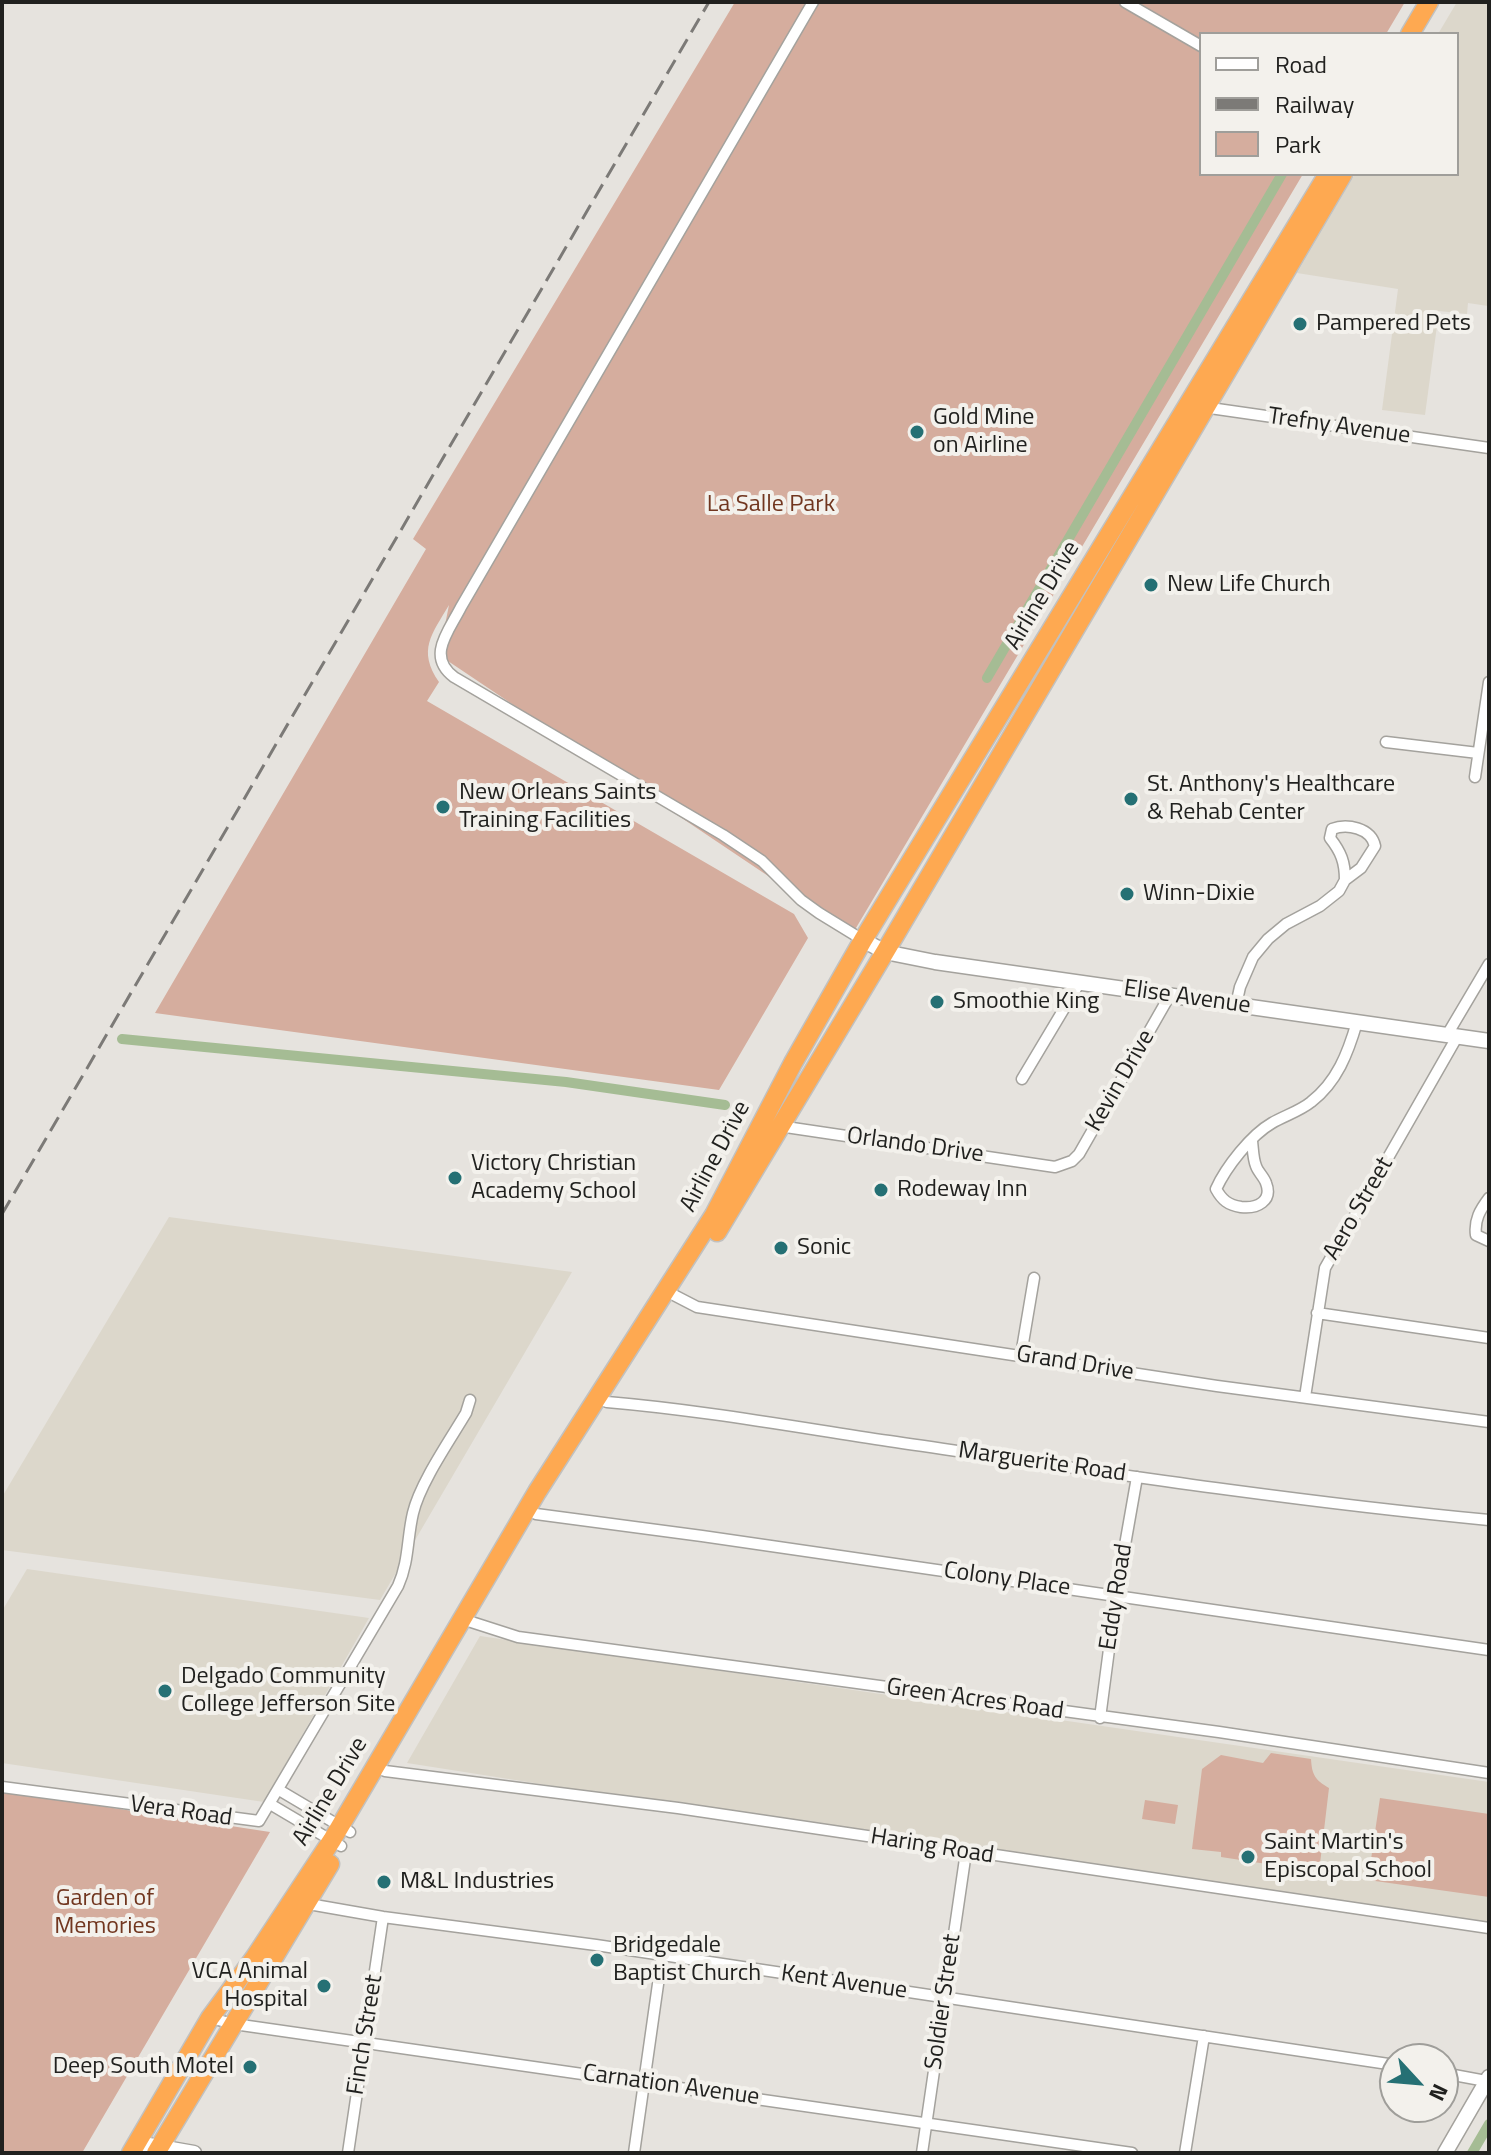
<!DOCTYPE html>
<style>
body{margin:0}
#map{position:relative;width:1491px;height:2155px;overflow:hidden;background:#e6e3de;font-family:"Titillium Web",sans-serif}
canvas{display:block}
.frame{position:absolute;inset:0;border:4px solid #21211f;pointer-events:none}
.legend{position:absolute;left:1199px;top:32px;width:260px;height:144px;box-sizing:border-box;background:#f3f1ec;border:2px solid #9f9e9a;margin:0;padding:10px 14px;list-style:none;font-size:24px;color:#21211f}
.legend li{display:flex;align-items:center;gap:16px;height:40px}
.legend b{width:40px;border:2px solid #9f9e9a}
.north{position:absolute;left:1379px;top:2043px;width:80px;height:80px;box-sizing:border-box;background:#f3f1ec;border:2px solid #9f9e9a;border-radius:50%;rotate:116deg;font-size:22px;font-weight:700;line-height:32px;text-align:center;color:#21211f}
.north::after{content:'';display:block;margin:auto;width:28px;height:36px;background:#257074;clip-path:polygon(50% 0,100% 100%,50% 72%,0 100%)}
</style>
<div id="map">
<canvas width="1491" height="2155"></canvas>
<div class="frame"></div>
<ul class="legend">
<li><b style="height:10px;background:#fff"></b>Road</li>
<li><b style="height:10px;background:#7c7a77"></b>Railway</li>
<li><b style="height:22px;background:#d5ad9e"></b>Park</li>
</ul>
<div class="north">N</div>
</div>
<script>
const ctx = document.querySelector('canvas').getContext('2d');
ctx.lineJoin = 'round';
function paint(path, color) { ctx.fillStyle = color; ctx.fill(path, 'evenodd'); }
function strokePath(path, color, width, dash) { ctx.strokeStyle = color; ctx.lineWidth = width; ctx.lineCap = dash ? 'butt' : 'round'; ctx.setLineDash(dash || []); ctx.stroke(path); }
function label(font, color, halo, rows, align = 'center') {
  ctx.font = font + ' "Titillium Web",sans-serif'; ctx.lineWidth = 8; ctx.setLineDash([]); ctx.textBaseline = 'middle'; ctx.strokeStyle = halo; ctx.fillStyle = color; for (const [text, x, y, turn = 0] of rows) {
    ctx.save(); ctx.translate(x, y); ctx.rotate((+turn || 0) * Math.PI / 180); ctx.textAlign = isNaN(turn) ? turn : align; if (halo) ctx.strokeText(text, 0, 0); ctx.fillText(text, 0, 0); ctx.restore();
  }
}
const built = new Path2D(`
 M1457,2H1489V300L1488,306L1468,303L1467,314L1439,311L1425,415L1382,410L1398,289L1297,273L1355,174H1457V34H1438Z
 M169,1217L572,1272L380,1600L2,1550V1497Z
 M27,1569L369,1618L264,1802L2,1763V1611Z
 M480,1636L1489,1782V1933L407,1763Z`);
const green = new Path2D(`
 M735,2H1405L1386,34H1201V174H1303L853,933L439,655L449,605C432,634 417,650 439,682L427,701L794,914L808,938L719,1090L155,1013L426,549L413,539Z
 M1271,1753L1311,1759C1312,1775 1315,1780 1329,1788L1319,1872L1221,1857V1852L1192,1849L1202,1769L1221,1755L1263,1763Z
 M2,1791L270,1832L82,2153H2Z
 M1380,1798L1489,1814V1897L1368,1880Z
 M1145,1800L1178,1805L1175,1824L1142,1819Z`);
const canal = new Path2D(`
 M987,678L1282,174
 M122,1039L566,1082L725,1105
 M1472,2153L1489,2124`);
const street = new Path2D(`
 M813,2L461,607C449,631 426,656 454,677L723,835L762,861L801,900L819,913L863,940
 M1125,2L1201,46
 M1203,407L1489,448
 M1386,742L1478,753
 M1475,777L1489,682
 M1236,1005L1240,987L1253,957L1268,939L1286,924L1320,906L1339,891L1345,880L1361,868L1375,846C1371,828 1347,823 1332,829L1330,838C1341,852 1345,862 1345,880
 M1447,1035L1489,964
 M1022,1079L1080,982
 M779,1126L1055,1167L1072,1161L1079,1154L1170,995
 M1252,1141C1253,1149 1253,1159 1256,1166C1258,1172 1264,1177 1266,1183C1273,1201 1257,1209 1241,1207C1228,1205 1222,1200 1216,1189C1226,1167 1251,1135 1272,1123C1284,1116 1300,1111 1311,1102C1337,1082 1348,1053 1357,1022
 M1489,1198C1480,1210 1474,1220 1476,1235L1489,1241
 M666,1291L697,1307L1217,1386L1489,1422
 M1317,1313L1489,1338
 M1021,1355L1034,1278
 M1305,1397L1325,1268L1457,1037
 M597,1398L607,1402C701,1410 795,1427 889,1441C1088,1470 1288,1501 1489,1520
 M527,1509L536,1514L702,1536L1489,1650
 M462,1619L518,1637L1219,1732L1489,1773
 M1100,1718L1116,1596L1137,1477
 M375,1766L385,1771L678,1808L1489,1928
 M2,1787L259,1821L398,1586C409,1562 407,1538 413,1513C420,1483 450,1440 466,1413L470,1400
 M279,1790L350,1832
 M270,1804L341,1846
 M303,1903L383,1917L596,1945L1395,2065
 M210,2018L234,2024L1132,2153
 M1443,2073L1486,2081
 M348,2153L383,1917
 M634,2153L662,1956
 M922,2153L966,1852
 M1185,2153L1204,2036`);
const secondary = new Path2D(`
 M863,940L885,952L935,962L1489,1041
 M137,2143L194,2153
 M1445,2153L1489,2077`);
const highway = new Path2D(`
 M1410,34L1429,2
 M717,1232L885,952L1343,174
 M131,2153L210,2018L255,1957L332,1840L537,1492L714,1215L793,1063L863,940L1328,174
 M156,2153L330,1864`);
const rail = new Path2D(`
 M2,1214L709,2`);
const markers = [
 [1300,324,8,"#257074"],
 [917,432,8,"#257074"],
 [1151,585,8,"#257074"],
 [1131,799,8,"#257074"],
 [443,807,8,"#257074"],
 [1127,894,8,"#257074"],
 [937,1002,8,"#257074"],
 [455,1178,8,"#257074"],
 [881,1190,8,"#257074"],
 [781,1248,8,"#257074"],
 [165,1691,8,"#257074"],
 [1248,1857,8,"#257074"],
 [384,1882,8,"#257074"],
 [597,1960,8,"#257074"],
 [324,1986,8,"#257074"],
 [250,2067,8,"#257074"]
];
const poiNames = [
 ["Pampered Pets",1316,324],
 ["Gold Mine",933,418],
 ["on Airline",933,446],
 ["New Life Church",1167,585],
 ["St. Anthony's Healthcare",1147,785],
 ["& Rehab Center",1147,813],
 ["New Orleans Saints",459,793],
 ["Training Facilities",459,821],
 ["Winn-Dixie",1143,894],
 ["Smoothie King",953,1002],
 ["Victory Christian",471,1164],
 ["Academy School",471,1192],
 ["Rodeway Inn",897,1190],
 ["Sonic",797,1248],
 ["Delgado Community",181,1677],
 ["College Jefferson Site",181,1705],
 ["Saint Martin's",1264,1843],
 ["Episcopal School",1264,1871],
 ["M&L Industries",400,1882],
 ["Bridgedale",613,1946],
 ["Baptist Church",613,1974],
 ["VCA Animal",308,1972,"right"],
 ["Hospital",308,2000,"right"],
 ["Deep South Motel",234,2067,"right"]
];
const streetNames = [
 ["Trefny Avenue",1339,427,8],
 ["Airline Drive",1043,596,-59],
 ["Elise Avenue",1187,998,8],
 ["Kevin Drive",1121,1081,-60],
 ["Orlando Drive",915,1146,8],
 ["Airline Drive",716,1157,-62],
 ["Aero Street",1359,1209,-60],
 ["Grand Drive",1075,1364,9],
 ["Marguerite Road",1042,1463,8],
 ["Colony Place",1007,1580,8],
 ["Eddy Road",1117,1597,-81],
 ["Green Acres Road",975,1700,8],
 ["Airline Drive",331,1792,-59],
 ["Vera Road",181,1812,8],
 ["Haring Road",932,1847,9],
 ["Kent Avenue",844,1983,8],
 ["Soldier Street",944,2002,-82],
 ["Finch Street",366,2035,-81],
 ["Carnation Avenue",671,2086,8]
];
const parkNames = [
 ["La Salle Park",771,505],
 ["Garden of",105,1899],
 ["Memories",105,1927]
];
paint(built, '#dcd7cb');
paint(green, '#d5ad9e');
strokePath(canal, '#a5bc94', 10);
strokePath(street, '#a4a29d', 13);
strokePath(secondary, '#a4a29d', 17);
strokePath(highway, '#c1c1c0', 21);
strokePath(street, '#fff', 10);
strokePath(secondary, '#fff', 14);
strokePath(highway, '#fea951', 18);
strokePath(rail, '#7c7a77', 3, [16, 8]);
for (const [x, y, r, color] of markers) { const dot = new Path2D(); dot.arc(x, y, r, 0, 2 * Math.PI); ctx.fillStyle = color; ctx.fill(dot); strokePath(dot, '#f3f1ec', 3); }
label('24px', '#21211f', '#f3f1ec', poiNames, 'left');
label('24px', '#21211f', '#f3f1ec', streetNames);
label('24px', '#71361f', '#f3f1ec', parkNames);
</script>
